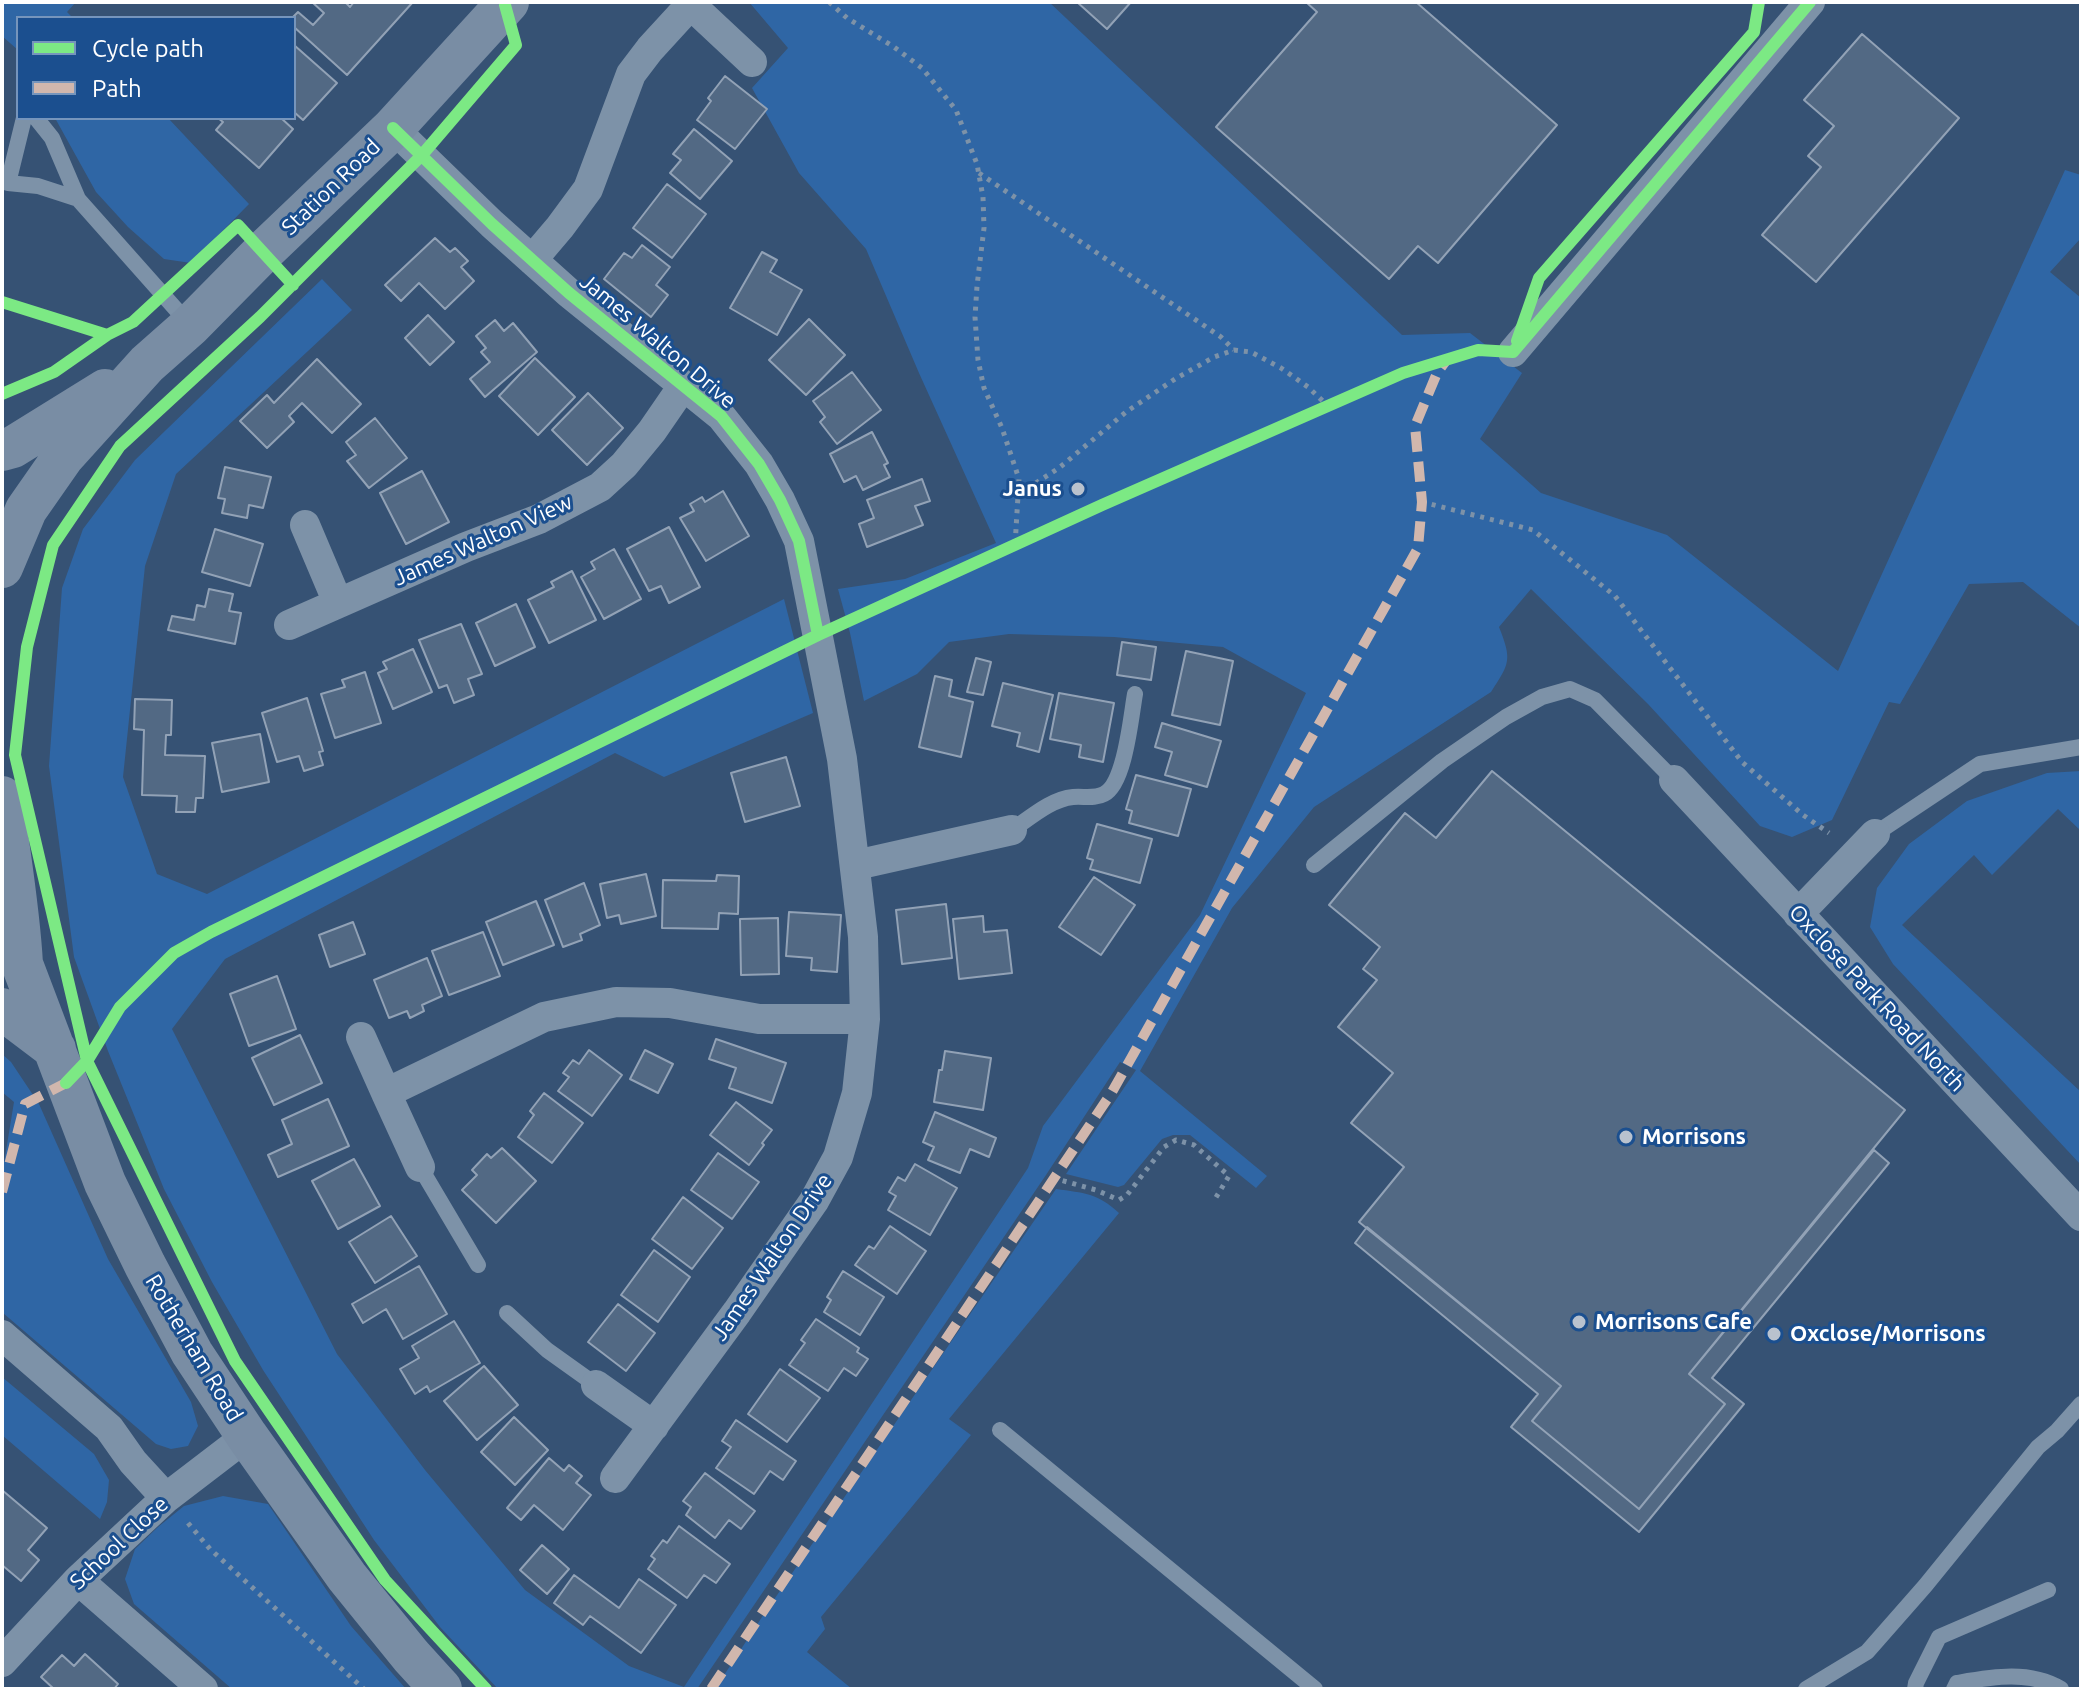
<!DOCTYPE html>
<style>
body{margin:0}
#map{position:relative;width:2083px;height:1691px;overflow:hidden;background:#365274;font-family:Ubuntu,sans-serif}
canvas{display:block}
.frame{position:absolute;inset:0;border:4px solid #fff;pointer-events:none}
.legend{position:absolute;left:16px;top:16px;width:280px;height:104px;box-sizing:border-box;background:#1b4f8f;border:2px solid #7695bc;margin:0;padding:10px 14px;list-style:none;font-size:24px;color:#fff}
.legend li{display:flex;align-items:center;gap:16px;height:40px}
.legend b{width:40px;border:2px solid #7695bc}
</style>
<div id="map">
<canvas width="2083" height="1691"></canvas>
<div class="frame"></div>
<ul class="legend">
<li><b style="height:10px;background:#7ce984"></b>Cycle path</li>
<li><b style="height:10px;background:#d1b7ad"></b>Path</li>
</ul>
</div>
<script>
const ctx = document.querySelector('canvas').getContext('2d');
ctx.lineJoin = 'round';
function paint(path, color) { ctx.fillStyle = color; ctx.fill(path, 'evenodd'); }
function strokePath(path, color, width, dash) { ctx.strokeStyle = color; ctx.lineWidth = width; ctx.lineCap = dash ? 'butt' : 'round'; ctx.setLineDash(dash || []); ctx.stroke(path); }
function label(font, color, halo, rows, align = 'center') {
  ctx.font = font + ' Ubuntu,sans-serif'; ctx.lineWidth = 6; ctx.setLineDash([]); ctx.textBaseline = 'middle'; ctx.strokeStyle = halo; ctx.fillStyle = color; for (const [text, x, y, turn = 0] of rows) {
    ctx.save(); ctx.translate(x, y); ctx.rotate((+turn || 0) * Math.PI / 180); ctx.textAlign = isNaN(turn) ? turn : align; if (halo) ctx.strokeText(text, 0, 0); ctx.fillText(text, 0, 0); ctx.restore();
  }
}
const green = new Path2D(`
 M2,2H76L67,12L73,18H18V50L2,36Z
 M749,2H1049L1402,335L1470,333L1522,373L1480,439L1541,493L1667,535L1838,671L2065,170L2081,175V238L2050,272L2081,298V628L2023,582L1969,584L1900,704L1889,702L1832,820L1792,837L1760,826L1648,704L1531,589L1499,627C1512,660 1510,663 1491,692L1314,807L1232,908L1140,1071L1267,1176L1256,1188L1190,1135H1173L1162,1139L1124,1185L1118,1187L1066,1174L1136,1070L1120,1062L1046,1175L697,1689H498L440,1627L374,1540L263,1370L212,1282L164,1189L108,1051L74,957L49,766L62,588L83,529L135,460L322,279L352,310L176,474L145,566L123,777L157,874L207,894L784,599L813,713L664,777L615,753L225,959L172,1029L337,1354L425,1470L525,1590L629,1666L684,1687L1028,1168L1043,1126L1200,915L1306,693L1223,647L1114,637L1009,634L949,642L917,674L864,701L850,633L838,589L905,579L996,543L919,373L866,249L799,173L752,88L788,48Z
 M55,118H168L249,204L191,263L164,259L128,227L96,192Z
 M2081,771V831L2058,809L1992,875L1974,855L1902,925L2081,1092V1165L1893,964L1870,927L1877,888L1909,844L1967,801L2047,773Z
 M2,1054L11,1062L39,1104L108,1259L191,1402L198,1426L188,1446L171,1449L156,1444L3,1313L2,1175L14,1102L2,1092Z
 M1056,1189C1084,1193 1098,1193 1119,1213L949,1419L971,1435L821,1617L825,1629L807,1652L852,1689H715L762,1617Z
 M2,1377L94,1454L109,1480L107,1502L100,1519L2,1435Z
 M223,1496L268,1504L351,1626L406,1689H232L134,1604L125,1579L135,1549L158,1527L184,1506Z`);
const building = new Path2D(`
 M312,2H345L350,7L354,2H413L347,75L294,27V18H292L298,12L313,25L324,13Z
 M1077,2H1131L1107,29Z
 M1306,2H1416L1557,125L1438,263L1418,246L1389,279L1216,127L1317,12Z
 M1862,34L1959,118L1816,282L1762,235L1821,167L1808,156L1834,126L1804,100Z
 M294,45L337,83L303,120L294,112Z
 M725,76L767,109L735,149L697,120L711,101L708,98Z
 M218,118H281L293,129L259,168L216,130L223,122Z
 M694,129L732,161L700,199L670,173L681,160L673,154Z
 M667,184L706,214L672,258L633,228Z
 M435,238L450,252L455,248L468,261L461,267L474,281L445,309L419,283L401,301L385,285Z
 M642,245L670,267L656,285L668,295L651,317L604,279L624,253L632,258Z
 M762,252L777,260L770,272L802,290L777,335L730,308Z
 M428,315L454,342L430,365L405,338Z
 M809,319L845,355L806,395L769,360Z
 M495,320L504,331L513,323L537,352L485,397L470,379L490,362L481,352L486,348L476,336Z
 M535,358L575,397L538,435L499,396Z
 M317,359L361,404L332,433L302,403L289,416L294,422L267,448L240,421L267,395L274,403Z
 M852,372L881,410L837,444L820,422L825,417L813,401Z
 M588,393L623,428L587,465L552,430Z
 M375,418L407,458L369,488L347,461L356,455L346,442Z
 M872,432L888,463L884,465L890,477L863,490L856,476L844,482L830,454Z
 M225,467L271,477L263,508L249,505L247,518L222,513L225,499L218,498Z
 M422,471L449,522L406,544L380,493Z
 M922,479L930,501L915,506L923,525L867,547L859,524L874,518L867,500Z
 M723,491L749,536L706,561L680,518L694,511L690,504L702,497L705,502Z
 M669,527L700,587L669,603L661,586L649,591L627,549Z
 M215,529L263,544L250,586L202,572Z
 M614,549L641,599L604,619L581,577L595,569L591,562Z
 M572,571L596,620L549,643L528,600L554,587L551,582Z
 M209,589L233,594L229,611L241,613L235,644L168,630L172,616L194,620L197,605L205,607Z
 M516,604L535,647L495,666L476,623Z
 M461,624L482,674L468,679L474,695L454,703L447,685L439,688L419,640Z
 M1122,642L1156,647L1151,680L1117,675Z
 M413,649L432,692L393,709L378,673L387,669L383,662Z
 M1186,651L1233,661L1220,725L1172,715Z
 M976,658L991,662L983,695L967,692Z
 M365,672L381,723L335,738L321,694L345,687L342,680Z
 M935,676L952,680L949,696L973,702L961,757L919,747Z
 M1003,683L1053,695L1039,752L1017,746L1020,733L992,726Z
 M1059,693L1114,703L1103,762L1079,757L1081,745L1050,739Z
 M307,698L323,751L319,752L323,765L304,771L299,756L277,762L262,713Z
 M135,699L172,700L171,735H166L165,755L205,756L203,798H196L195,812H176L177,796L142,795L144,730L134,729Z
 M1162,723L1221,741L1207,787L1165,775L1172,752L1155,747Z
 M260,734L269,782L222,792L212,743Z
 M786,757L800,806L745,822L731,773Z
 M1492,771L1905,1110L1689,1374L1725,1404L1639,1509L1532,1421L1561,1386L1359,1222L1404,1167L1351,1123L1393,1073L1338,1027L1377,980L1363,969L1380,947L1329,905L1405,813L1436,838Z
 M1136,775L1191,789L1178,836L1129,823L1132,811L1126,809Z
 M1097,824L1152,839L1140,883L1090,869L1093,860L1087,858Z
 M646,874L656,916L621,924L619,915L607,918L600,884Z
 M717,875L739,876L738,914L719,913L718,929L662,928L663,880L716,881Z
 M1094,877L1135,905L1101,955L1059,927Z
 M584,883L600,925L580,934L582,940L563,947L545,900Z
 M536,901L554,945L503,965L486,922Z
 M946,904L952,958L902,964L896,910Z
 M789,912L841,915L837,972L811,970L812,958L786,956Z
 M983,916L984,932L1007,930L1012,973L959,979L953,919Z
 M778,918L779,974L741,975L740,919Z
 M353,922L365,954L330,967L319,935Z
 M483,932L500,976L449,995L432,951Z
 M427,958L442,996L422,1005L424,1011L410,1018L407,1011L389,1018L374,980Z
 M277,976L296,1029L249,1046L230,994Z
 M300,1035L322,1083L274,1105L252,1058Z
 M716,1039L786,1063L772,1103L729,1088L736,1068L709,1059Z
 M589,1050L622,1075L592,1116L558,1091L569,1077L563,1073L573,1060L579,1064Z
 M645,1050L673,1064L658,1093L630,1079Z
 M945,1051L991,1058L983,1110L934,1102L939,1070H942Z
 M544,1093L583,1123L552,1163L518,1137L534,1115L530,1111Z
 M328,1099L349,1146L278,1177L268,1155L292,1144L282,1120Z
 M736,1102L772,1130L762,1143L764,1145L749,1165L710,1135Z
 M935,1112L996,1138L989,1157L970,1149L960,1173L928,1160L934,1147L923,1142Z
 M502,1148L536,1181L496,1223L462,1190L477,1175L472,1170L487,1154L491,1158Z
 M1874,1150L1889,1163L1712,1378L1744,1404L1639,1532L1511,1427L1538,1394L1355,1243L1367,1227L1561,1386L1532,1421L1639,1509L1725,1404L1689,1374Z
 M718,1153L759,1182L732,1219L691,1190Z
 M354,1159L380,1206L338,1229L312,1181Z
 M915,1164L957,1188L930,1235L888,1210L896,1196L889,1192L898,1177L905,1181Z
 M683,1197L723,1228L692,1269L652,1239Z
 M391,1216L417,1256L375,1283L349,1242Z
 M890,1226L926,1251L897,1294L855,1265L869,1246L874,1249Z
 M654,1250L690,1277L658,1322L621,1295Z
 M419,1266L447,1314L403,1339L386,1309L363,1323L352,1304Z
 M843,1271L884,1297L860,1335L824,1312L831,1300L827,1297Z
 M618,1304L655,1333L626,1371L588,1342Z
 M816,1319L859,1348L857,1352L868,1359L856,1376L844,1368L828,1391L789,1365L805,1343L801,1340Z
 M454,1321L480,1363L430,1392L427,1386L415,1394L400,1369L419,1358L412,1346Z
 M484,1366L518,1405L477,1440L444,1401Z
 M780,1369L820,1398L787,1442L748,1414Z
 M514,1417L548,1450L515,1485L481,1452Z
 M736,1420L796,1461L783,1480L770,1471L754,1494L716,1468L731,1447L722,1441Z
 M549,1458L564,1471L569,1465L582,1476L576,1483L591,1495L563,1530L534,1505L521,1520L507,1508Z
 M705,1473L755,1511L741,1529L729,1520L715,1538L686,1515L691,1507L683,1501Z
 M2,1490L47,1528L28,1550L39,1560L21,1581L2,1565Z
 M679,1526L730,1564L716,1583L704,1575L687,1598L648,1569L655,1559L651,1556L663,1540L667,1543Z
 M542,1545L569,1569L547,1594L520,1570Z
 M574,1575L619,1608L639,1579L676,1605L641,1653L590,1616L583,1625L554,1603Z
 M85,1654L118,1684L114,1689H54L41,1677L62,1655L74,1666Z`);
const path = new Path2D(`
 M829,2L847,18L894,47L922,68L956,110L977,164L983,197L984,228L977,286L975,317L978,360L984,388L1002,428L1019,479L1015,546
 M979,173L1221,337L1234,350
 M1019,494L1059,468L1126,412L1175,379L1214,357L1234,350L1251,352L1281,368L1308,387L1328,406
 M1422,502L1533,530L1615,596L1742,762L1803,815L1829,833
 M1053,1178L1096,1190L1119,1200L1127,1195L1164,1147L1176,1140L1194,1145L1229,1176L1215,1199
 M188,1523L210,1549L364,1689`);
const lane = new Path2D(`
 M24,118L8,183L38,186L78,199
 M36,118L52,138L78,199L189,324
 M1012,830C1030,818 1051,799 1073,797C1083,796 1095,799 1104,794C1125,784 1131,716 1135,694
 M1875,834L1980,764L2081,747
 M1314,865L1442,761L1506,717L1542,697L1570,689L1595,700L1674,780
 M420,1167L478,1265
 M507,1313L547,1350L596,1385
 M1000,1430L1315,1689
 M1806,1689L1867,1652L1925,1586L2038,1447L2057,1431L2081,1404
 M1915,1689L1916,1683L1939,1637L2048,1590
 M1954,1689L1957,1683C1992,1677 2029,1670 2061,1689`);
const street = new Path2D(`
 M690,4L752,62
 M393,128L492,224L569,293L721,416L759,464L780,500L799,541L842,759L863,937L865,1019L857,1093L838,1157L814,1201L737,1312L615,1478
 M532,260L560,227L588,189L631,74L650,49L693,2
 M1513,352L1810,2
 M305,525L338,603
 M289,625L466,547L539,519L600,487L624,465L652,431L683,386
 M1674,780L2081,1216
 M856,865L1012,830
 M1798,914L1875,834
 M361,1037L386,1093
 M420,1167L386,1093L544,1017L616,1002L670,1003L759,1019H865
 M2,1335L109,1428L133,1462L166,1498
 M596,1385L654,1426
 M78,1580L203,1689
 M2,1662L78,1580L166,1498L247,1436`);
const secondary = new Path2D(`
 M2,450L13,447L105,390
 M2,567L26,510L63,457L147,364L190,326L263,252L393,128L508,2
 M2,797C9,853 19,908 22,964
 M2,935L22,964L105,1183L145,1265L192,1353L247,1436L347,1577L411,1656L441,1689
 M2,1009L55,1049`);
const quiet = new Path2D(`
 M2,1192L25,1104L66,1083L71,1078
 M711,1689L1112,1092L1386,605L1418,548L1422,502L1415,426L1437,373L1445,362`);
const cycleway = new Path2D(`
 M393,128L492,224L569,293L721,416L759,464L780,500L799,541L818,635
 M2,302L107,335
 M1517,341L1539,278L1754,32L1759,2
 M1513,352L1810,2
 M2,394L54,372L107,335L133,322L238,225L293,285
 M66,1083L87,1061L120,1007L174,953L211,932L818,635L1102,505L1403,373L1478,350L1513,352
 M486,1689L385,1580L235,1361L87,1061L15,755L27,647L53,545L120,446L260,317L422,155L516,45L505,5`);
const markers = [
 [1078,489,8,"#b9c2ce"],
 [1626,1137,8,"#b9c2ce"],
 [1579,1322,8,"#b9c2ce"],
 [1774,1334,8,"#b9c2ce"]
];
const streetNames = [
 ["Station Road",331,187,-44],
 ["James Walton Drive",658,341,40],
 ["James Walton View",483,540,-24],
 ["Oxclose Park Road North",1877,998,47],
 ["James Walton Drive",772,1257,-56],
 ["Rotherham Road",194,1348,59],
 ["School Close",119,1543,-43]
];
const poiNames = [
 ["Janus",1062,489,"right"],
 ["Morrisons",1642,1137],
 ["Morrisons Cafe",1595,1322],
 ["Oxclose/Morrisons",1790,1334]
];
paint(green, '#2f66a5');
paint(building, '#526984');
strokePath(building, '#92a2b6', 2);
strokePath(path, '#7d92a8', 5, [4, 6]);
strokePath(lane, '#7d92a8', 16);
strokePath(street, '#7d92a8', 30);
strokePath(secondary, '#798da4', 42);
strokePath(quiet, '#d1b7ad', 10, [20, 10]);
strokePath(cycleway, '#7ce984', 12);
for (const [x, y, r, color] of markers) { const dot = new Path2D(); dot.arc(x, y, r, 0, 2 * Math.PI); ctx.fillStyle = color; ctx.fill(dot); strokePath(dot, '#1b4f8f', 3); }
label('22px', '#fff', '#1b4f8f', streetNames);
label('bold 22px', '#fff', '#1b4f8f', poiNames, 'left');
</script>
